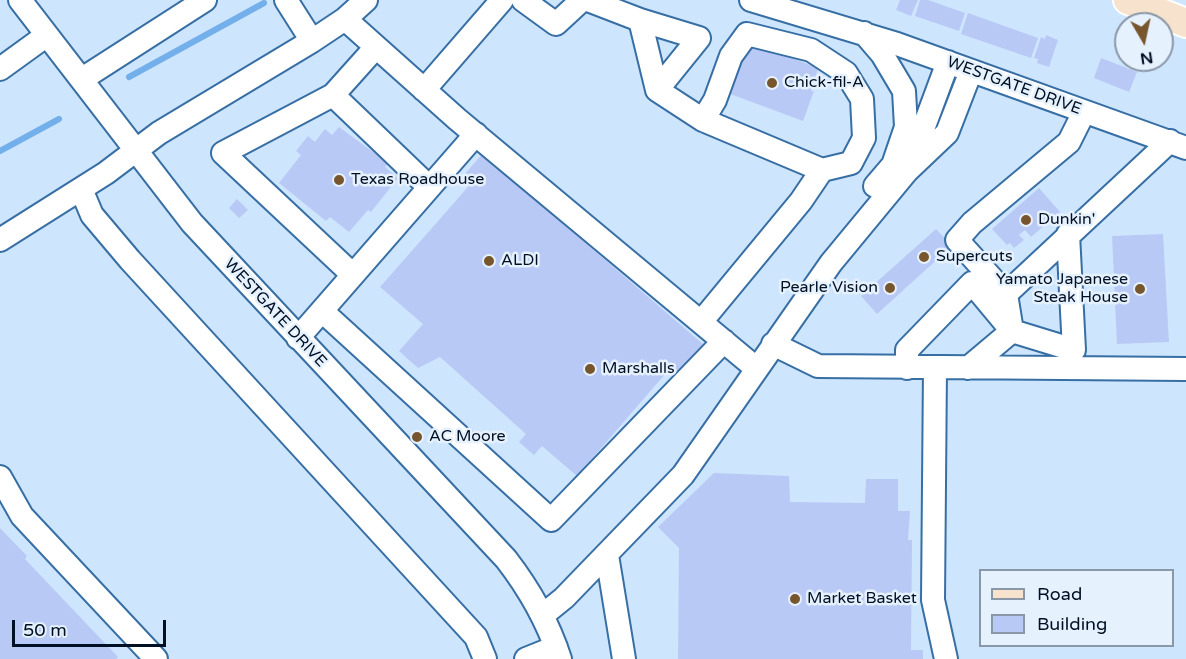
<!DOCTYPE html>
<style>
body{margin:0}
#map{position:relative;width:1186px;height:659px;overflow:hidden;background:#cee5fe;font-family:"Varela Round",sans-serif}
canvas{display:block}
.legend{position:absolute;left:979px;top:569px;width:195px;height:78px;box-sizing:border-box;background:#e6f1fe;border:2px solid #8a97a7;margin:0;padding:8px 10px;list-style:none;font-size:18px;color:#001024}
.legend li{display:flex;align-items:center;gap:12px;height:30px}
.legend b{width:30px;border:2px solid #8a97a7}
.north{position:absolute;left:1114px;top:12px;width:60px;height:60px;box-sizing:border-box;background:#e6f1fe;border:2px solid #8a97a7;border-radius:50%;rotate:171deg;font-size:16px;font-weight:700;line-height:24px;text-align:center;color:#001024}
.north::after{content:'';display:block;margin:auto;width:21px;height:27px;background:#78562d;clip-path:polygon(50% 0,100% 100%,50% 72%,0 100%)}
.scale{position:absolute;left:12px;top:620px;width:154px;height:27px;box-sizing:border-box;border:3px solid #001024;border-top:0;padding-left:8px;font-size:18px;line-height:21px;white-space:nowrap;color:#001024;-webkit-text-stroke:4px #e6f1fe;paint-order:stroke}
</style>
<div id="map">
<canvas width="1186" height="659"></canvas>
<ul class="legend">
<li><b style="height:8px;background:#f7e3cd"></b>Road</li>
<li><b style="height:16px;background:#b9c9f5"></b>Building</li>
</ul>
<div class="north">N</div>
<div class="scale">50 m</div>
</div>
<script>
const ctx = document.querySelector('canvas').getContext('2d');
ctx.lineJoin = 'round';
function strokePath(path, color, width, dash) { ctx.strokeStyle = color; ctx.lineWidth = width; ctx.lineCap = dash ? 'butt' : 'round'; ctx.setLineDash(dash || []); ctx.stroke(path); }
function paint(path, color) { ctx.fillStyle = color; ctx.fill(path, 'evenodd'); }
function label(font, color, halo, rows, align = 'center') {
  ctx.font = font + ' "Varela Round",sans-serif'; ctx.lineWidth = 5; ctx.setLineDash([]); ctx.textBaseline = 'middle'; ctx.strokeStyle = halo; ctx.fillStyle = color; for (const [text, x, y, turn = 0] of rows) {
    ctx.save(); ctx.translate(x, y); ctx.rotate((+turn || 0) * Math.PI / 180); ctx.textAlign = isNaN(turn) ? turn : align; if (halo) ctx.strokeText(text, 0, 0); ctx.fillText(text, 0, 0); ctx.restore();
  }
}
const stream = new Path2D(`
 M129,77L264,3
 M0,151L59,119`);
const building = new Path2D(`
 M900,0H918L911,16L896,10Z
 M920,0H928L965,13L959,31L915,16Z
 M968,13L1038,38L1031,58L961,34Z
 M1046,35L1058,40L1049,67L1037,63L1038,59L1034,58L1041,37L1045,39Z
 M752,43L818,68L811,91H814L803,121L725,92L747,46Z
 M1101,58L1137,72L1129,92L1094,78Z
 M339,127L388,163L385,167L398,178L371,212L368,210L349,232L330,217L326,221L279,183L301,155L296,151L308,136L315,142L325,129L332,135Z
 M482,154L704,345L680,373L672,366L577,476L542,446L534,455L519,442L526,434L440,357L418,368L399,351L423,324L380,287L468,187L460,180Z
 M1039,188L1060,212L1031,237L1025,230L1019,235L1024,240L1014,248L1010,243L1007,245L992,229Z
 M237,199L248,210L239,218L229,208Z
 M936,229L952,246L877,314L861,296Z
 M1163,234L1169,342L1117,344L1112,236Z
 M714,473L789,476L790,502L865,503L866,479H898V511H910L908,540H912L911,650H923V659H678L679,548L658,527Z
 M0,528L27,556L25,559L118,657L116,659H0Z`);
const minor = new Path2D(`
 M20,0L192,223L506,559C530,590 548,622 560,659
 M286,0L312,41
 M523,0L556,24L582,0
 M588,0L640,20L657,90L703,120L822,170L801,201L701,322
 M751,0L897,44L1186,148
 M345,19L457,119L757,369
 M640,20L699,38L657,90
 M864,33L882,54L904,91L906,127L893,165L875,186
 M376,47L333,95L223,153L353,275L476,134
 M0,69L47,35
 M82,79L205,0
 M424,90L502,0
 M333,95L429,187
 M703,120L715,100L731,56L747,34L811,50L846,73L862,99L864,138L851,163L822,170
 M910,164L948,62
 M81,189L92,215L130,260L476,637L485,659
 M1068,234L1074,350L1012,331L1006,294L957,240L972,223L1069,142L1084,112
 M0,240L106,173L159,133L312,41L345,19L366,0
 M1006,294L1170,141
 M322,311L551,520L724,341
 M298,338L353,275
 M773,344L818,366L1186,369
 M907,368V350L972,283L1012,331L968,368
 M935,368L933,600L946,659
 M0,477L22,516L156,659
 M607,555L624,659
 M543,615L564,598L683,475L831,263L907,171L947,133L971,71
 M526,659L556,647`);
const major = new Path2D(`
 M1128,0L1186,23`);
const markers = [
 [772,83,6,"#78562d"],
 [339,180,6,"#78562d"],
 [1026,220,6,"#78562d"],
 [924,257,6,"#78562d"],
 [489,261,6,"#78562d"],
 [890,288,6,"#78562d"],
 [1140,289,6,"#78562d"],
 [590,369,6,"#78562d"],
 [417,437,6,"#78562d"],
 [795,599,6,"#78562d"]
];
const poiNames = [
 ["Chick-fil-A",784,83],
 ["Texas Roadhouse",351,180],
 ["Dunkin'",1038,220],
 ["Supercuts",936,257],
 ["ALDI",501,261],
 ["Yamato Japanese",1128,280,"right"],
 ["Steak House",1128,298,"right"],
 ["Pearle Vision",878,288,"right"],
 ["Marshalls",602,369],
 ["AC Moore",429,437],
 ["Market Basket",807,599]
];
const streetNames = [
 ["WESTGATE DRIVE",1014,86,20],
 ["WESTGATE DRIVE",275,313,47]
];
strokePath(stream, '#73afea', 6);
paint(building, '#b9c9f5');
strokePath(minor, '#376fa5', 26);
strokePath(major, '#fff', 32);
strokePath(minor, '#fff', 22);
strokePath(major, '#f7e3cd', 28);
for (const [x, y, r, color] of markers) { const dot = new Path2D(); dot.arc(x, y, r, 0, 2 * Math.PI); ctx.fillStyle = color; ctx.fill(dot); strokePath(dot, '#e6f1fe', 2); }
label('16px', '#001024', '#e6f1fe', poiNames, 'left');
label('16px', '#001024', '#e6f1fe', streetNames);
</script>
